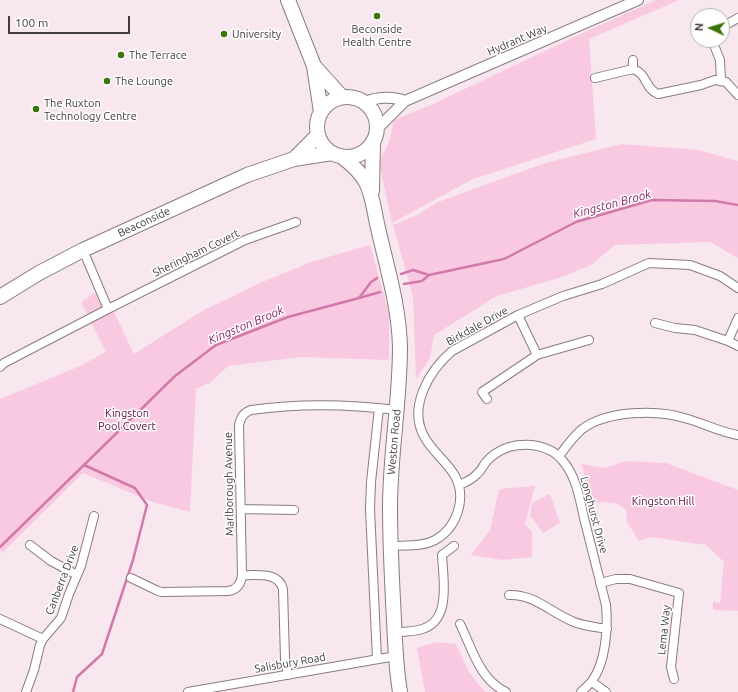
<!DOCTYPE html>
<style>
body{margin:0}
#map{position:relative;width:738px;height:692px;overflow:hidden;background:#f8e7ef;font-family:Ubuntu,sans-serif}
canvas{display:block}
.north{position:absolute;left:690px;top:8px;width:40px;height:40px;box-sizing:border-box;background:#fff;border:1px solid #b3b1b2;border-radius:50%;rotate:274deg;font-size:11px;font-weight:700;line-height:16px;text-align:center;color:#413b3e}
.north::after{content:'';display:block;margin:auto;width:14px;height:18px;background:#3a750b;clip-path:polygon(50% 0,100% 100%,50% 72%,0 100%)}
.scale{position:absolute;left:8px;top:16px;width:122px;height:18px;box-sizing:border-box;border:2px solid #413b3e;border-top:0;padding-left:5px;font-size:12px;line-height:14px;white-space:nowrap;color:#413b3e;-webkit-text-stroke:3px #fff;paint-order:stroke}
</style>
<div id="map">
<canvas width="738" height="692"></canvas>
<div class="north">N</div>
<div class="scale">100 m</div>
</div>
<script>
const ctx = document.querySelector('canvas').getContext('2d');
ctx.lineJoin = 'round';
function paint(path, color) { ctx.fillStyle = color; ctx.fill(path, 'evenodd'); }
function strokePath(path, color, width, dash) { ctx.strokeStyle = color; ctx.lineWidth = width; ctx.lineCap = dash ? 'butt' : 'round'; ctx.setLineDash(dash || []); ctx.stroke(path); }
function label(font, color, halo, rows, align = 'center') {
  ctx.font = font + ' Ubuntu,sans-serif'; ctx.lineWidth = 3; ctx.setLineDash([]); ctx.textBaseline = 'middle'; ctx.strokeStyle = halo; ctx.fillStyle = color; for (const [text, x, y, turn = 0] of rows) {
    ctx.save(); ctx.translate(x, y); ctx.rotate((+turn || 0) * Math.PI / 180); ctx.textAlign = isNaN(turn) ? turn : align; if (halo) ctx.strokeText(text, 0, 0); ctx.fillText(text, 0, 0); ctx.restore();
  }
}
const green = new Path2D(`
 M656,0H679L589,39L596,139L473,179L392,223L379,162L389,142L394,120L431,105L587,31Z
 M621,144L698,150L738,161V258L710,242L615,245L591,265L562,277L497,296L434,335L430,358L416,379L413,297L393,225L417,215L438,202L545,163Z
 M370,245L389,313V360L300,357L228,366L211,382L196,389L190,512L153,502L83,473L2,553L0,549V399L78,367L106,352L81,302L95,293L113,310L134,354L202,311L258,284L311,262Z
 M625,461L666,463L738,490V611L713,610V602L720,603L724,562L706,545L651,537L639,541L627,522L626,509L615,503L593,502L581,464L606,468Z
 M535,486L525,524L532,532V557L502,560L471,555L490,530L499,489Z
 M550,494L560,523L543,533L530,515L532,503Z
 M436,642L456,644L469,672L485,692H425L417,648Z`);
const stream = new Path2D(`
 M401,274L413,270L429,275L504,259L576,222L652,200L715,201L738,205
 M404,284L422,281L429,275
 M359,298L380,292
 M0,547L175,376L216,345L288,317L359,298L371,282L377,278
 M73,692L77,677L102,654L133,560L147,505L135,488L84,465`);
const minor = new Path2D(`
 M722,27L738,18
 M712,40L720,60L721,80
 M633,60V69
 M595,78L633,69C648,74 644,88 658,94L701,85L715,80L726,82L738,95
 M108,309L245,240L296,222
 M655,323L675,328L695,330L728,341L738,318
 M728,341L738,346
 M537,355L589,340
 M0,367L4,363L108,309L83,250
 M487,399L482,392L537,355L518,315
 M559,456C566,447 572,438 581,430C606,410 658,409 688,419C705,424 720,432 738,435
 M459,485C466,482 472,480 477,474C481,471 483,466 486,462C492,455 500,450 509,447C527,442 550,445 562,460C577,476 580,502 585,522C592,550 599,578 606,605C608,628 606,662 592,681C589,685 585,688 581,692
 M241,509L294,510
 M30,545L51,561L77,575
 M390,546C405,545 422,547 435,540C457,528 467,498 455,476C447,462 433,452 425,438C407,408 429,371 452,351L518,315L563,296L602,284L649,263L690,265L720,276L738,288
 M131,578L158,591L162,592L228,591C237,590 241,584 242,575
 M600,583L616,579H630L679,593L671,667L674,679
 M509,595C535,594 551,613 574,622C584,626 596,627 607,629
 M0,619L43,639
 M460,624C472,648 479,679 506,692
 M394,632C404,632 416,632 425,628C451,618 443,577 442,555L454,546
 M377,659L370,509L371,482L379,408
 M288,675L285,659L283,589C278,571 257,576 242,575L239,425C241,417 243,413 251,410C300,403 348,404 397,410
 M592,682L606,692
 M26,692L34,670L40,645L43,639L61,618L69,594L81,566L94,516
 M188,692L396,656`);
const tertiary = new Path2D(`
 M365,102C377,97 393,96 405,101
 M378,128L405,101L638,0`);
const trunk = new Path2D(`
 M288,0L314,66L321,112
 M314,66L342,97
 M317 127a30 30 0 1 1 60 0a30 30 0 1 1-60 0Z
 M341,156C373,180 370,192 378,228C387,268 399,306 400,347C400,401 390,454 390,508C390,545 392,582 394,620C395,644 396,668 400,692
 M294,159L318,135
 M372,191L373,141
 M0,297L39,273L83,250L247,175L294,159L332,153`);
const markers = [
 [377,16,4,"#3a750b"],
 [224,34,4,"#3a750b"],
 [121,55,4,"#3a750b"],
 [107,81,4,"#3a750b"],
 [36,109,4,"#3a750b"]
];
const poiNames = [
 ["Beconside",377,29,"center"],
 ["Health Centre",377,42,"center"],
 ["University",232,34],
 ["The Terrace",129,55],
 ["The Lounge",115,81],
 ["The Ruxton",44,103],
 ["Technology Centre",44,116]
];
const streetNames = [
 ["Hydrant Way",517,40,-23],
 ["Beaconside",144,222,-25],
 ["Sheringham Covert",196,253,-26],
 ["Birkdale Drive",477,326,-29],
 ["Weston Road",394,442,-85],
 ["Marlborough Avenue",229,484,-91],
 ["Longhurst Drive",594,515,75],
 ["Canberra Drive",62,580,-69],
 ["Lema Way",664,630,-84],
 ["Salisbury Road",290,663,-10]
];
const parkNames = [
 ["Kingston",127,413],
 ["Pool Covert",127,426],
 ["Kingston Hill",663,501]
];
const waterNames = [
 ["Kingston Brook",612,204,-15],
 ["Kingston Brook",246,325,-23]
];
paint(green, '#f9c9e2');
strokePath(stream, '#d179ab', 2.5);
strokePath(minor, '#8a7b82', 10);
strokePath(tertiary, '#8a7b82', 12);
strokePath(trunk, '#8a7b82', 16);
strokePath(minor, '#fff', 8);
strokePath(tertiary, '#fff', 10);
strokePath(trunk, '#fff', 14);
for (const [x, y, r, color] of markers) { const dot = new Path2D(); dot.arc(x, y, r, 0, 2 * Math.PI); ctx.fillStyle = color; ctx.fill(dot); strokePath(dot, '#fff', 1.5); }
label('11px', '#413b3e', '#fff', poiNames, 'left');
label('11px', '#413b3e', '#fff', streetNames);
label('11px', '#5b0a40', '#fff', parkNames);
label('italic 12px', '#8b2266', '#fff', waterNames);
</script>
